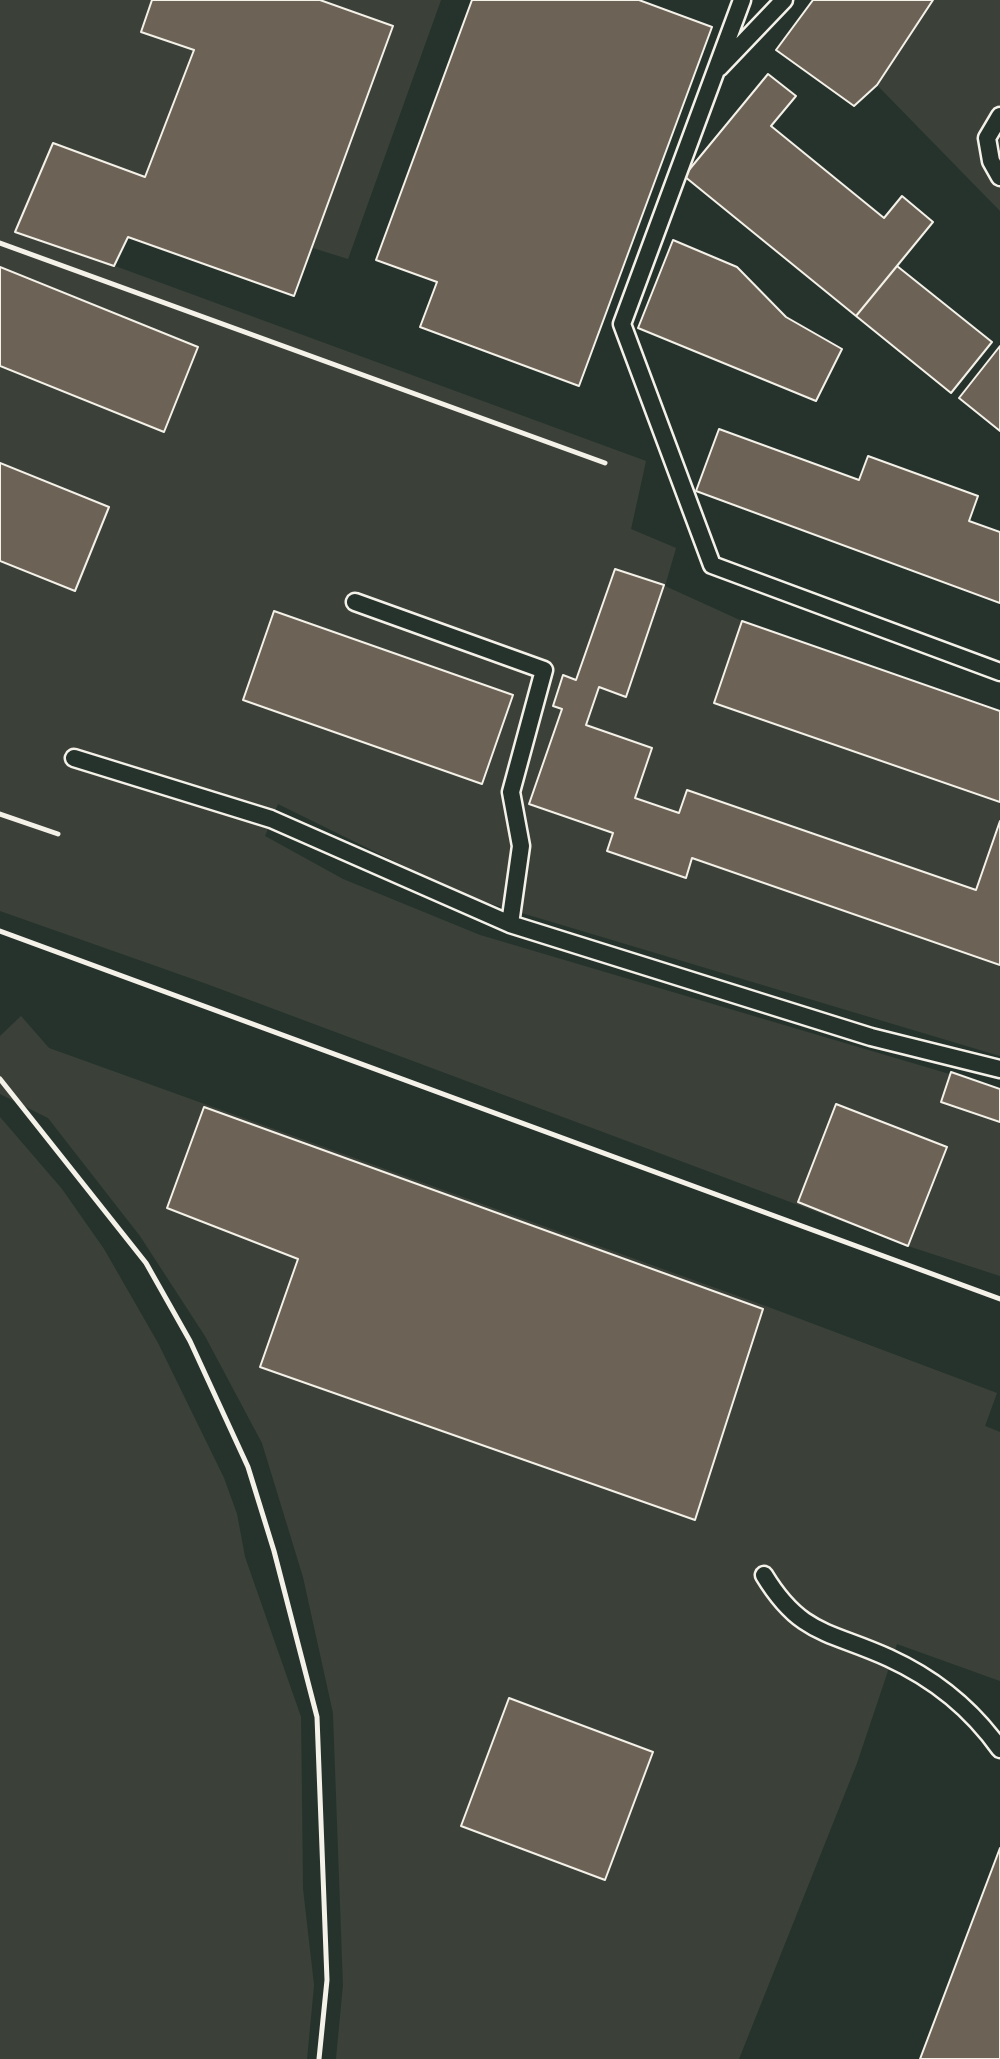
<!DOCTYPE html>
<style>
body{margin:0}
canvas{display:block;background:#26332d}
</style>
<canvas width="1000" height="2059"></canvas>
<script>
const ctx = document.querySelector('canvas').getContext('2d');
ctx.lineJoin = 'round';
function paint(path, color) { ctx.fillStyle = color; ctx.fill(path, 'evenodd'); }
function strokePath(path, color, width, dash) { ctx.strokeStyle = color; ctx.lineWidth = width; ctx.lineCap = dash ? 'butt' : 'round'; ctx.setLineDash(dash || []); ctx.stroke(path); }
const built = new Path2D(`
 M0,0H441L348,259L313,248L294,296L128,237L115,266L646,461L631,529L676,548L665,586L742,621L1000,711V1056L465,896L278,804L265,836L343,879L480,935L1000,1089V1276L908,1246L207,984L0,911Z
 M933,0H1000V211L877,85Z
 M21,1016L49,1048L771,1308L997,1393L985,1426L1000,1432V1681L897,1644L857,1763L739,2059H336L343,1985L333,1713L303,1577L262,1443L205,1336L140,1236L48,1118L0,1094V1036Z
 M0,1117L62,1189L104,1249L158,1343L224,1478L237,1514L245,1557L301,1717L303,1889L314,1985L307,2059H0Z`);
const building = new Path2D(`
 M152,0H320L393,26L294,296L128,237L114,266L15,232L53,143L145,177L194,50L141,32Z
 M472,0H639L712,27L579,386L420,327L437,282L376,260Z
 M813,0H933L877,85L854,106L776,50Z
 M768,74L796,96L771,126L884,218L902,196L933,222L856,316L684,176Z
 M673,240L737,267L786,317L842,349L816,401L638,328Z
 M897,266L992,342L951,393L856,316Z
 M0,267L198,347L164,432L0,366Z
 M1000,346V431L959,398Z
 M719,429L859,480L868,456L978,496L969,521L1000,532V603L696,491Z
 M0,463L109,507L75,591L0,561Z
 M615,569L664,585L626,697L599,687L586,725L652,748L635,798L679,813L687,790L976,890L1000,821V965L692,858L686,878L607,851L613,833L529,804L562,709L553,706L563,675L576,680Z
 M274,611L513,695L482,784L243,700Z
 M742,621L1000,711V802L714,703Z
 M951,1072L1000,1089V1122L941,1102Z
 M836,1104L947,1147L908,1246L798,1202Z
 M204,1107L763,1309L695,1520L260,1367L298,1259L167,1208Z
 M509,1698L653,1752L605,1880L461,1826Z
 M1000,1848V2059H920Z`);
const lane = new Path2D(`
 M742,0L622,324L712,565L1000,672
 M719,68L784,0
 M1000,116L987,138L991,161L1000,177
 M355,602L544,670L511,792L521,846L510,924
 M74,758L271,819L510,924L871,1037L1000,1069
 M764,1575C801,1636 830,1631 889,1658C935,1679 971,1708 1000,1749`);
const rail = new Path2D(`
 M0,243L605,463
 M0,814L58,834
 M0,931L1000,1299
 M0,1079L146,1263L190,1341L248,1467L274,1551L317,1717L327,1980L319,2059`);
paint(built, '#3b4139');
paint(building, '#6c6256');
strokePath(building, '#f4f1e8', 2);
strokePath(lane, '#f4f1e8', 21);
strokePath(lane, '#26332d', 16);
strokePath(rail, '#f4f1e8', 5);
</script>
